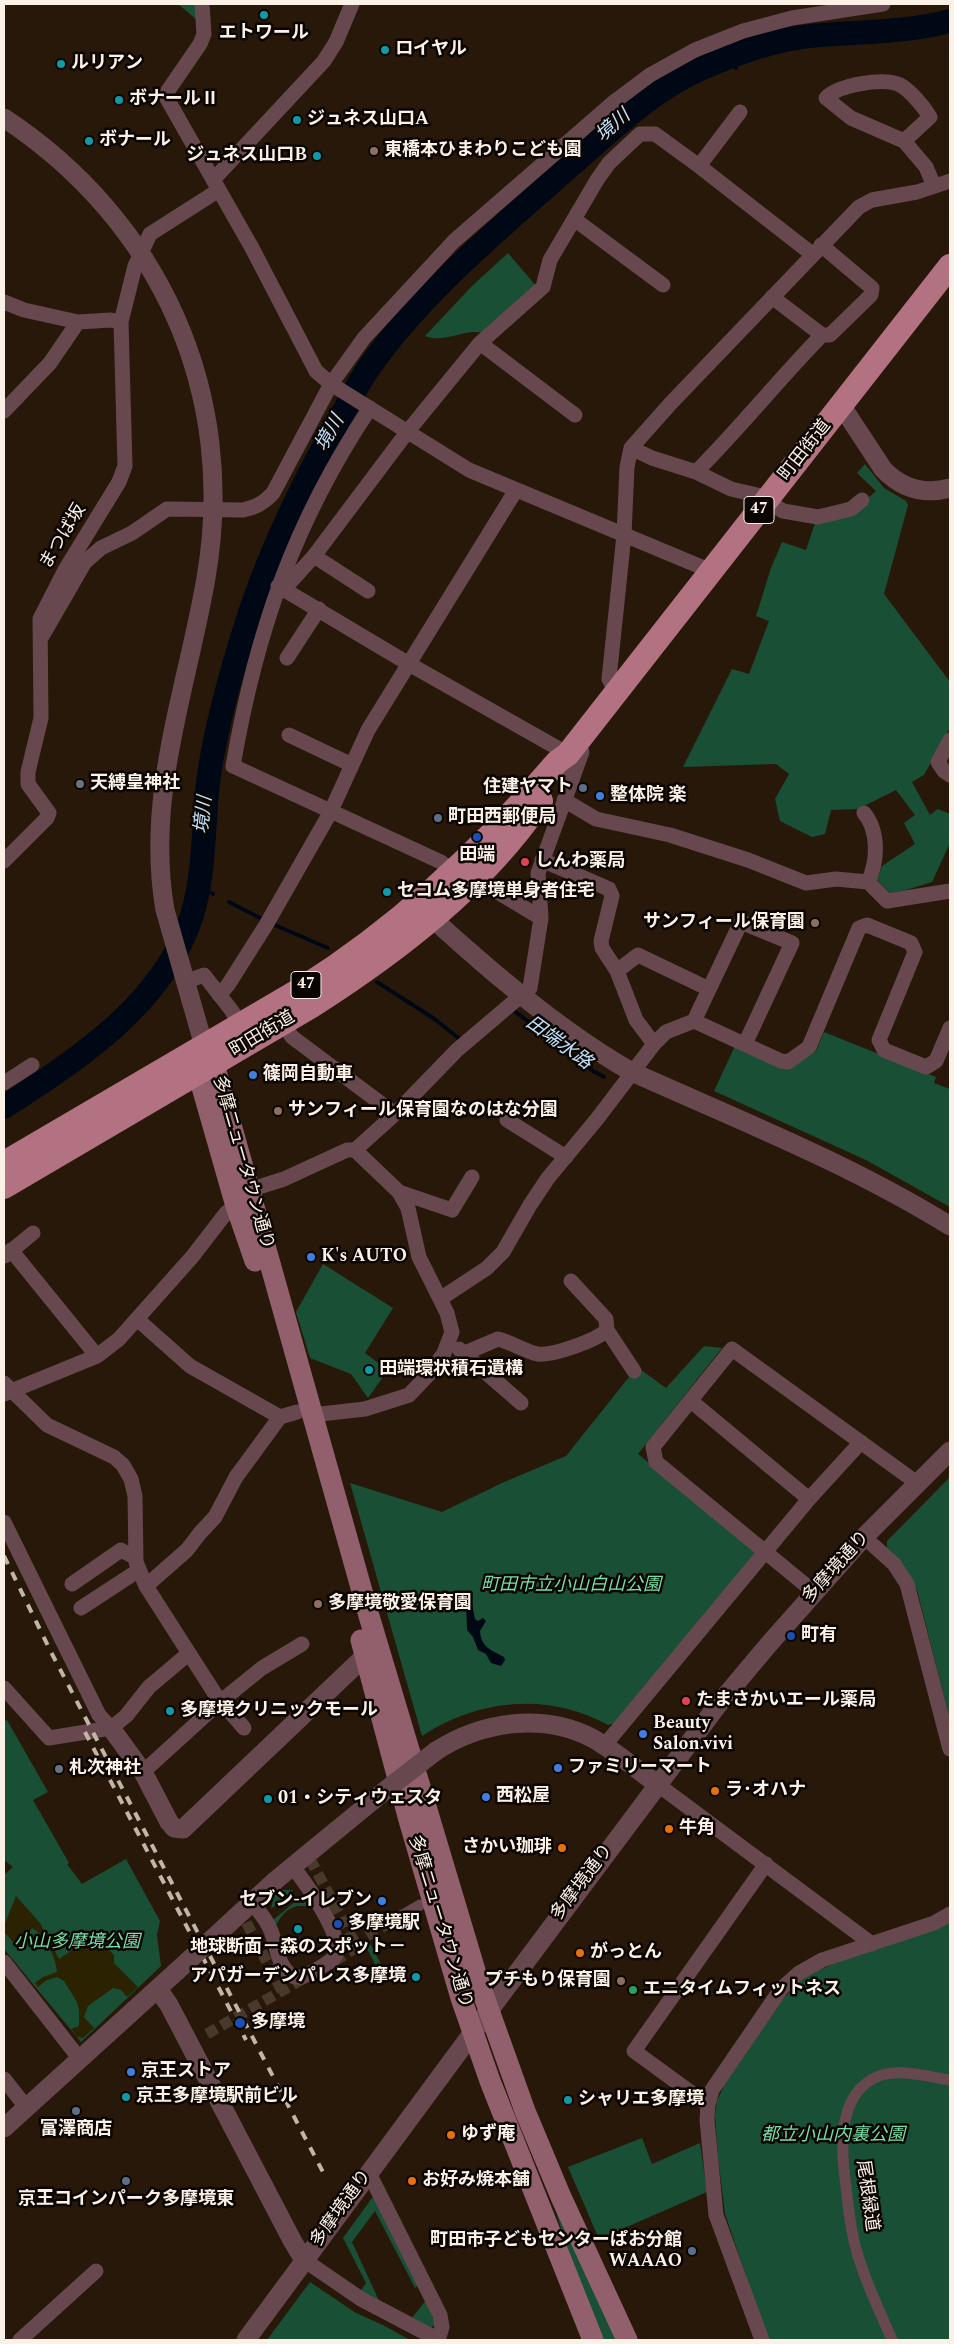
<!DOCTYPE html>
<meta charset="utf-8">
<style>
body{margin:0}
#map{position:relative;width:954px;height:2344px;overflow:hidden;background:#281809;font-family:Spectral,serif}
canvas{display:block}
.frame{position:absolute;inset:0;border:5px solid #fcf1e7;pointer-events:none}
</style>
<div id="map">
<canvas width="954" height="2344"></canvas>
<div class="frame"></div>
</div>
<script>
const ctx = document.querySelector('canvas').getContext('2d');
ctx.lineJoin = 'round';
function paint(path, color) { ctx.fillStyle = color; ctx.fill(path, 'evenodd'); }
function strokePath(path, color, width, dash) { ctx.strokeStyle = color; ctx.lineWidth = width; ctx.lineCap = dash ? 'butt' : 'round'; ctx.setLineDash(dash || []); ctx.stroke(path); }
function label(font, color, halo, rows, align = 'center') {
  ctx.font = font + ' Spectral,"Noto Sans JP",serif'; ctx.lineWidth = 5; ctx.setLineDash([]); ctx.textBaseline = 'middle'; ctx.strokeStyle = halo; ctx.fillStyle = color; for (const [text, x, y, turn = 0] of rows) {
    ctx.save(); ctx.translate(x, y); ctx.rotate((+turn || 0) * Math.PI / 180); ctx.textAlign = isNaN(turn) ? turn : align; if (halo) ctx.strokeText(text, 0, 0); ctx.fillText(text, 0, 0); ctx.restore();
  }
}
const green = new Path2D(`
 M178,4H196L197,20Z
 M508,253L537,287L483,333C463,328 446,344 425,336L472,286Z
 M865,464L884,488L906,501L908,505L884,594L950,682V728L924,775L912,782L930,815L938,809L950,814V843L932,882L906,890L890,893L877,880L882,866L915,844L904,823L915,815L896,790L858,809L831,810L825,834L812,837L780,821L775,799L789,774L776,764L683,767L732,669L749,674L769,621L756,616L771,568L782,542L806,550L816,520L850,514L876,491L857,473Z
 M824,1032L936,1077L934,1083L950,1089V1207L866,1160L714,1091L735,1046L784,1069L816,1051Z
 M323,1264L393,1308L365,1353L388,1370L368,1398L351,1374L310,1358L296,1312Z
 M704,1346L722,1348L638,1454L755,1550L754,1557L615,1723L608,1725C548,1692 479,1699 422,1736L350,1483L442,1512L504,1482L566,1456L637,1367L666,1388Z
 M950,1477V1720L917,1590L902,1563L887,1548V1541Z
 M7,1720L48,1792L33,1800L69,1863L67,1864L82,1884L126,1859L160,1921L157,1935L161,1966L81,2042L4,1949V1875L13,1867L4,1860V1721Z
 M283,1890H293L271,1909L274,1896Z
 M303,1895L310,1908C294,1902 284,1911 276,1925L273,1920Z
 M950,1922V2340H768L725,2214L718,2157L715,2115L717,2101L727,2079L784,1998L798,1983L812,1973L840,1961Z
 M368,1940L381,1964L379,1973L364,1979L362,1976L351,1982L350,1979L375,1964L364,1943Z
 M642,2138L652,2164L700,2143L707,2192L599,2239L568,2167Z
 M377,2197L420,2284L415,2288L375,2211L352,2242L381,2305L360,2292L366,2283L343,2238L372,2198Z
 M555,2208L619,2340H602L570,2260Z
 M310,2282L356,2313L383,2325L410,2340H267Z
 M427,2299L435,2325L431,2328L411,2319Z`);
const sand = new Path2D(`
 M16,1896L40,1923L59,1959L95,1935H106L108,1949L114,1955V1963L138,1987L127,1997L121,1990L113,1988L88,2006L84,2017L94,2028L83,2038L77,2037L71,2029L79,2026V2010L77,2002L64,1981L57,1977L47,1980L38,1987L35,1983L43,1977L57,1972C56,1957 45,1935 32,1928L23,1943L15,1944L4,1932V1926Z`);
const water = new Path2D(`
 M466,1600L472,1604L475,1619L478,1621L483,1618L486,1621L480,1631C481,1647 491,1650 504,1657L505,1660L501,1666L491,1663L486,1654L478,1650L473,1637L467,1630Z`);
const stream = new Path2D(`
 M732,56L736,68
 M198,886L213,894
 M229,902L264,920
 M270,923L328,948
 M377,982L433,1018L461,1040
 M513,1010L593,1071L604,1077`);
const river = new Path2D(`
 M4,1107C78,1059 164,1004 192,915C205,873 203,826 208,783C214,734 228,684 242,638C264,564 296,496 333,430C344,412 353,393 364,375C415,299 493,234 561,174C605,136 645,95 698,70C731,55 766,42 802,37C853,31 900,34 950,21`);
const pedestrianTunnel = new Path2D(`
 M310,1859L357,1947L331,1963
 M250,1910L243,1916L282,1991
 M367,1936L389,1923
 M207,2034L306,1977`);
const pedestrian = new Path2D(`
 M389,1923L420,1905
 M892,2340C880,2311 865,2282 857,2252C851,2233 849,2215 847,2195C842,2157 833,2094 879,2076C900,2068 929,2077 950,2080`);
const minor = new Path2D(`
 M202,4L204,34L200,44L165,95L252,248L316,371L331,384L469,470L711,571
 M904,141L930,117C924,107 910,90 900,85C884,77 838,85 826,98L851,118L904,141L926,167L934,186
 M699,166L740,112
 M213,180L324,61L336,42L352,4
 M574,219L663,285
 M772,297L822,335
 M4,302L24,310L78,322
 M480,343L575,415
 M370,408C294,522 256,632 233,766L441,862L453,872
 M4,411L50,363L78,322L111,320L121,322
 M631,448L652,458L696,472L731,489L757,495L783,511L818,517L851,509L862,500
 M696,472C740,428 778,380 822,335H830L871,295L872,288L821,245
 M314,556L368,591
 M278,586L409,664L568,754
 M285,588L314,556L408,431L480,343L543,287L550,260L597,180L609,163L640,134H655L699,166L812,254
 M41,638L85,562L101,548L132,533L167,509L243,510C256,507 264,503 273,493L331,384L364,338L454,241L614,102L650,75L695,50L743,31L792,18L883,4
 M287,658L319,609
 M616,693L609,679L624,535L627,467L631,448L671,403L859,207L872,200L917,192L950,181
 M289,735L352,765
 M950,740L938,762L944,771L950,775
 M573,777L582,752L578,741
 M564,800L596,819L670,835L748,860L806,883L836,879L868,882L887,901L950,891
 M864,813C879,831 878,861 868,882
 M542,860L609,889L612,896L601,941L602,948L617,971L636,1020L654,1044
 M4,861L47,818L49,813L28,784V772L41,718L40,619L65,570L119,482L125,466L121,322L135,266L150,234L219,190
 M476,879L541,918
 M617,971L638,955L709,989
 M185,982L204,975L232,1011L240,1025
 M219,995L228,985L266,925L330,813L368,730L516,490
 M694,1021L781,1061L788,1062L809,1047L859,928L867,925L911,943L915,952L879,1040L884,1050L926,1067L936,1061L950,1028
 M283,1023L292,1037L395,1114
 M4,1083L32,1065
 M507,1120L566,1157
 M249,1190L284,1179L347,1150H355L395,1114L457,1050L530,988L541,918L538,873L573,777L570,771L563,767
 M399,1192L452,1210L472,1177
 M11,1250L97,1356
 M5,1256L33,1233
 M571,1281L606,1319L607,1330L634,1371
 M440,1299L487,1268L503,1252L530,1205L548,1178L597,1119L654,1044L666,1032L694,1021L741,922L792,943L745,1044
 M137,1319L190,1366L280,1417L297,1412
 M459,1349L521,1403
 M465,1353L498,1339C511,1342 526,1352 538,1354C553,1356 597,1340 607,1330
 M4,1383L47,1425L114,1457L123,1465L131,1479L135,1496L136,1562L146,1586L217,1697L244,1728
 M4,1394L97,1356L119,1339L192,1257L226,1213L236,1206
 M691,1401L809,1499
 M312,1415L365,1409L409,1395L429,1374L444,1353L452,1332L447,1313L419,1257L408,1208L399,1192L355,1150
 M4,1522L99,1715L111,1728
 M864,1537L894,1564L907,1584L950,1749
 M72,1584L121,1550L136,1558
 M146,1586L187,1550L200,1533L215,1517L236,1477L280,1417
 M814,1592L656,1462L653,1447L732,1349L917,1483
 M81,1608L139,1570
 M4,1688L49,1738L111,1728L126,1716L149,1687L188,1654
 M604,1746L809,1499L861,1442
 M143,1772L220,1702L262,1668L302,1644
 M657,1784L872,1944
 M252,1903C259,1911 267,1920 271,1931C277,1945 277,1965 291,1975C299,1981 308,1974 316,1970C323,1965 333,1962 336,1954C344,1936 304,1881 293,1867
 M4,1962L79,2058
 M4,2079L26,2107
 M708,2105L634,2051L766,1864
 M369,2173L440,2315L442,2327L438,2340
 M304,2260L361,2299L439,2340
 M20,2340L96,2271
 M762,2340L716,2215L707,2120L708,2105L712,2090L781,1989L799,1973L822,1960L934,1923L950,1914`);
const tertiary = new Path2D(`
 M4,118C160,221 238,393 206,578C187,689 145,796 165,910L204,1046
 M841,405L883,469C902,489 924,495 950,488
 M423,909C445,931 469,951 492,971C536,1008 582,1044 632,1072C739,1120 850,1164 950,1226
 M111,1728L143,1772L169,1822L174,1828L183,1829L365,1656
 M436,1751C481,1722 542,1712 592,1738C615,1751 636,1769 657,1784
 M223,1929L276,1880L382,1793
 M158,1989L169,2005L293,2242L304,2260
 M4,2128L177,1971
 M246,2340L488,2012L717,1706L769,1644L864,1537L950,1451`);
const secondary = new Path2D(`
 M207,1050L214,1064L369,1616L477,1977L525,2111L561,2197L627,2340
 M200,1058L198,1073L236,1206L255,1261
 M361,1640L409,1820L461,1998L490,2081L593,2340`);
const primary = new Path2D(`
 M4,1163L301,989C398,928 482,850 557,762L568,754L950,266
 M4,1187L312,1006C398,951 483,886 541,801`);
const rail = new Path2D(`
 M4,1556L51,1652L324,2174
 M85,1732L246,2040`);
const tertiaryBridge = new Path2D(`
 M382,1793L436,1751
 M177,1971L223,1929`);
const markers = [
 [264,15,5,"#0f9aa8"],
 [385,50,5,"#0f9aa8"],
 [61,64,5,"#0f9aa8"],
 [119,100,5,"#0f9aa8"],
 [297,120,5,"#0f9aa8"],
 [89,141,5,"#0f9aa8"],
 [374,151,5,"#8d6e63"],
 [317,156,5,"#0f9aa8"],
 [80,784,5,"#6b7280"],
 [583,788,5,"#5c6f8a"],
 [600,796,5,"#3f7fe0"],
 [438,818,5,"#5c6f8a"],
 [477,837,5,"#1a4fb4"],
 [525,862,5,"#e0444e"],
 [387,892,5,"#0f9aa8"],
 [815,923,5,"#8d6e63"],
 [253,1075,5,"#3f7fe0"],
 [278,1111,5,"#8d6e63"],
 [311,1257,5,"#3f7fe0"],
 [369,1370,5,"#0f9aa8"],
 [318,1604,5,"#8d6e63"],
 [791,1636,5,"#1a4fb4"],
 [686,1701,5,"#e0444e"],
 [170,1711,5,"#0f9aa8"],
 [643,1734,5,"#3f7fe0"],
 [558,1768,5,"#3f7fe0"],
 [59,1769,5,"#6b7280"],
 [715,1791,5,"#e8710a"],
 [486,1797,5,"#3f7fe0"],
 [268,1799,5,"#0f9aa8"],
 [669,1829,5,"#e8710a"],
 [562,1848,5,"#e8710a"],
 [382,1901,5,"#3f7fe0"],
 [338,1924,5,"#1a4fb4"],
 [298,1929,5,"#0f9aa8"],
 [580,1953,5,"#e8710a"],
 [416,1977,5,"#0f9aa8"],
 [621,1981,5,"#8d6e63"],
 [633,1990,5,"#2e9e5b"],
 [240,2023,6,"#1a4fb4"],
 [131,2072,5,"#3f7fe0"],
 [126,2097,5,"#0f9aa8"],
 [568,2100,5,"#0f9aa8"],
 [76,2111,5,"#5c6f8a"],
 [451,2135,5,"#e8710a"],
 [126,2181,5,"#5c6f8a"],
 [412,2181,5,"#e8710a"],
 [692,2251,5,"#5c6f8a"]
];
const shields = [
 [759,510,30],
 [306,985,30]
];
const shieldNames = [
 ["47",759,510],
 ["47",306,985]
];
const poiNames = [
 ["エトワール",264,34,"center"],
 ["ロイヤル",395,50],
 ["ルリアン",71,64],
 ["ボナールⅡ",129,100],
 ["ジュネス山口A",307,120],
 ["ボナール",99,141],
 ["東橋本ひまわりこども園",384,151],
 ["ジュネス山口B",307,156,"right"],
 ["天縛皇神社",90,784],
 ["住建ヤマト",573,788,"right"],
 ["整体院 楽",610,796],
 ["町田西郵便局",448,818],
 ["田端",477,856,"center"],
 ["しんわ薬局",535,862],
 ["セコム多摩境単身者住宅",397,892],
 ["サンフィール保育園",805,923,"right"],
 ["篠岡自動車",263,1075],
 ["サンフィール保育園なのはな分園",288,1111],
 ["K's AUTO",321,1257],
 ["田端環状積石遺構",379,1370],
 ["多摩境敬愛保育園",328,1604],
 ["町有",801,1636],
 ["たまさかいエール薬局",696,1701],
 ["多摩境クリニックモール",180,1711],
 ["Beauty",653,1724],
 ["Salon.vivi",653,1745],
 ["ファミリーマート",568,1768],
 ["札次神社",69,1769],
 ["ラ･オハナ",725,1791],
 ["西松屋",496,1797],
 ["01・シティウェスタ",278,1799],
 ["牛角",679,1829],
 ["さかい珈琲",552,1848,"right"],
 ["セブン-イレブン",372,1901,"right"],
 ["多摩境駅",348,1924],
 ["地球断面－森のスポット－",298,1948,"center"],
 ["がっとん",590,1953],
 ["アパガーデンパレス多摩境",406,1977,"right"],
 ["プチもり保育園",611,1981,"right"],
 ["エニタイムフィットネス",643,1990],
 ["多摩境",251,2023],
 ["京王ストア",141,2072],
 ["京王多摩境駅前ビル",136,2097],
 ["シャリエ多摩境",578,2100],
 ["富澤商店",76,2130,"center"],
 ["ゆず庵",461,2135],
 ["お好み焼本舗",422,2181],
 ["京王コインパーク多摩境東",126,2200,"center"],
 ["町田市子どもセンターぱお分館",682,2241,"right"],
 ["WAAAO",682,2262,"right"]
];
const streetNames = [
 ["町田街道",806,451,-52],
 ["まつば坂",64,537,-59],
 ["町田街道",263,1035,-31],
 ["多摩ニュータウン通り",242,1163,74],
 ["多摩境通り",837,1568,-48],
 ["多摩境通り",583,1883,-53],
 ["多摩ニュータウン通り",439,1922,73],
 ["尾根緑道",866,2196,82],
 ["多摩境通り",342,2209,-54]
];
const parkNames = [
 ["町田市立小山白山公園",571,1586],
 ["小山多摩境公園",77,1943],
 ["都立小山内裏公園",833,2136]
];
const waterNames = [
 ["境川",614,127,-41],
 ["境川",331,434,-60],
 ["境川",205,815,-84],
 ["田端水路",558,1044,36]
];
paint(green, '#194f35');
paint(sand, '#2b2202');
paint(water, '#000815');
strokePath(stream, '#000815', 4);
strokePath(river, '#000815', 24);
strokePath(pedestrianTunnel, '#48392a', 11, [11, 5.5]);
strokePath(pedestrian, '#67484f', 11);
strokePath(minor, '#67484f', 15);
strokePath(tertiary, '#67484f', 19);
strokePath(secondary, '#92606c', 21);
strokePath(primary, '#b37282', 24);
strokePath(rail, '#c1b5aa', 4, [9, 9]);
strokePath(tertiaryBridge, '#67484f', 19);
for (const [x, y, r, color] of markers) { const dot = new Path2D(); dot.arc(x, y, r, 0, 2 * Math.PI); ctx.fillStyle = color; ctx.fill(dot); strokePath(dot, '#0b0502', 2); }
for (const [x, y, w] of shields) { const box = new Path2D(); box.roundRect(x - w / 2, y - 13.5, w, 27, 4); ctx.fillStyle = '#0b0502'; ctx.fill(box); strokePath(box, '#fcf1e7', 1); }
label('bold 16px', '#fcf1e7', null, shieldNames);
label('bold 18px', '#fcf1e7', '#0b0502', poiNames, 'left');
label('18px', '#fcf1e7', '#0b0502', streetNames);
label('italic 18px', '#75dfa7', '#0b0502', parkNames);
label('italic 19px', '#bfe1fc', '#0b0502', waterNames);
</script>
